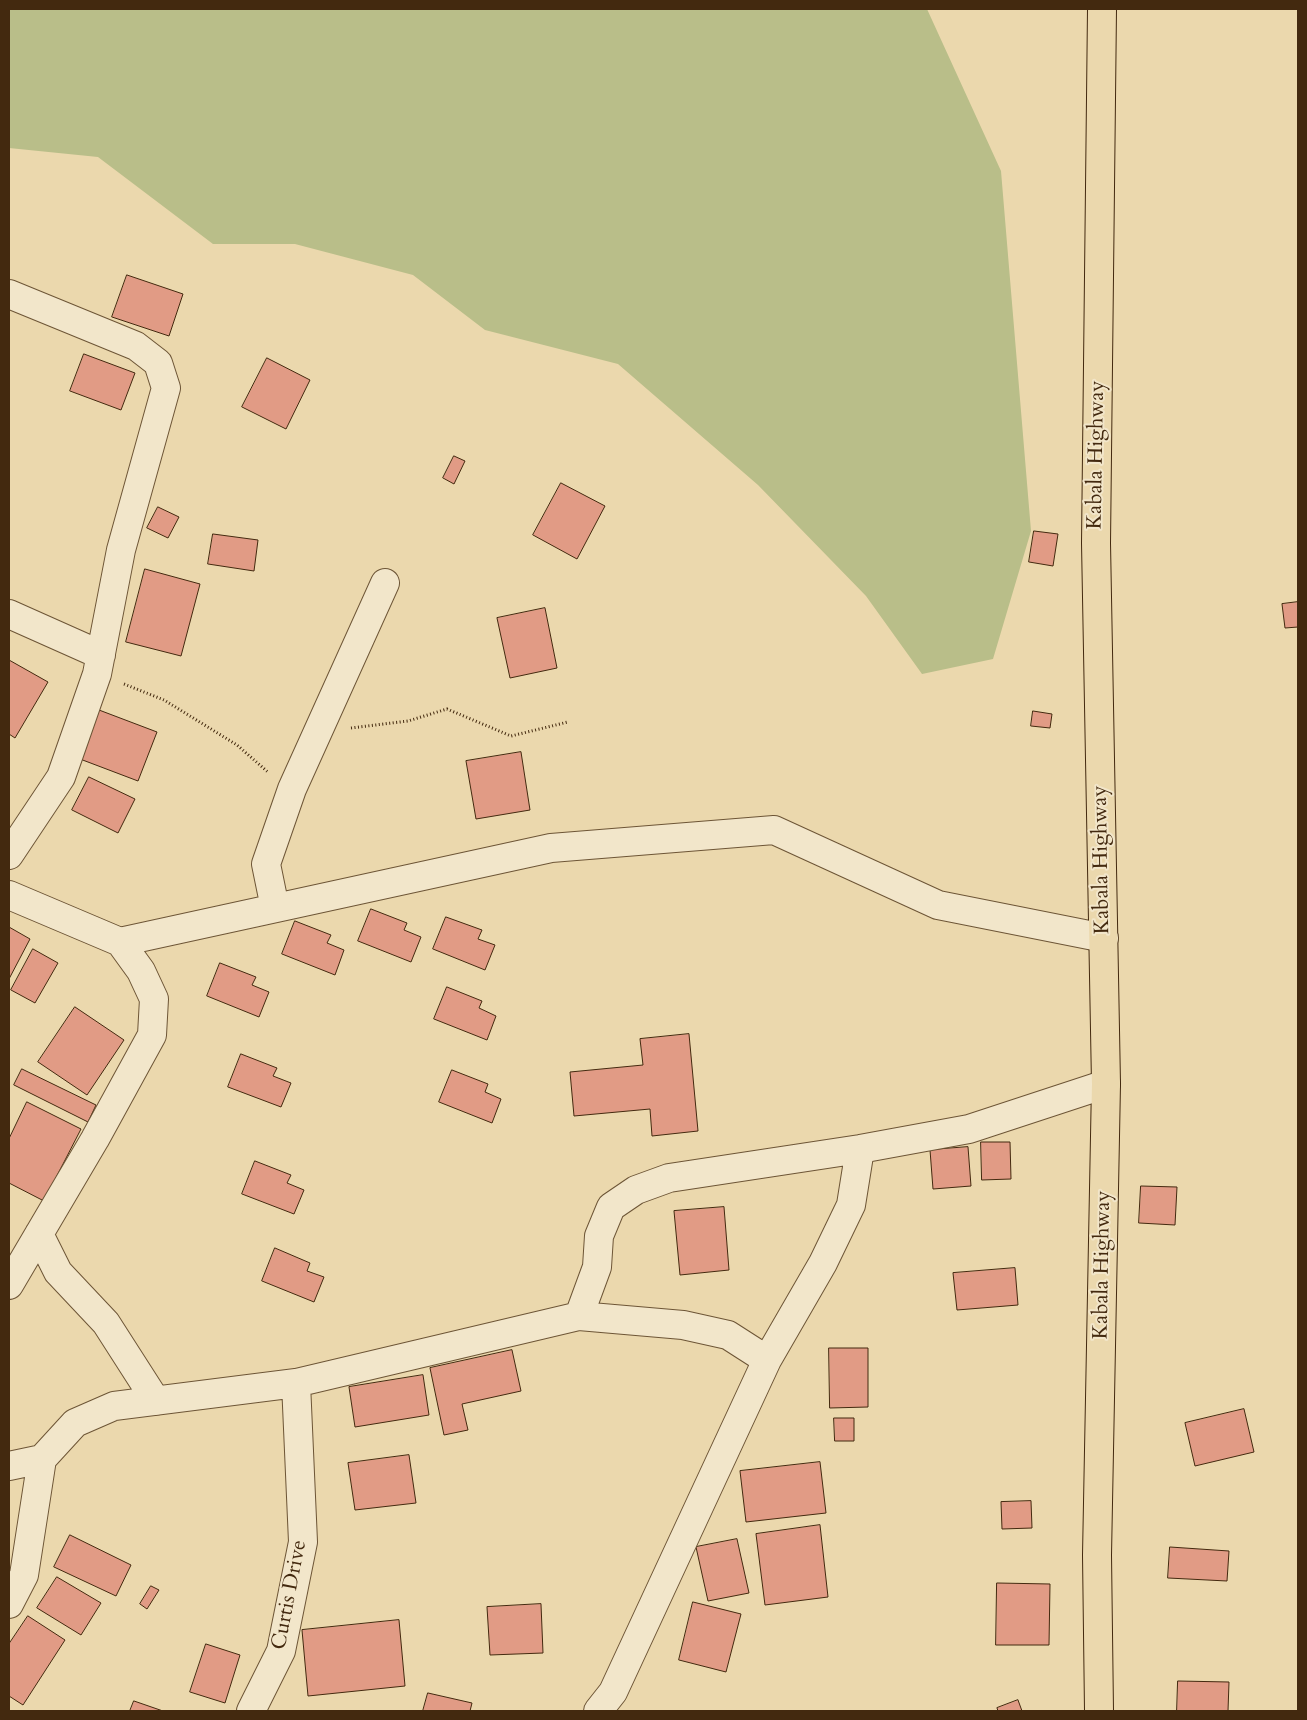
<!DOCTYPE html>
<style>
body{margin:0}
#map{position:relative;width:1307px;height:1720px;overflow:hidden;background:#ebd8ad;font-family:Cardo,serif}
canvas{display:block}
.frame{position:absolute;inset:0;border:10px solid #43290f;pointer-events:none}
</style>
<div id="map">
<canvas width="1307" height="1720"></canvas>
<div class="frame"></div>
</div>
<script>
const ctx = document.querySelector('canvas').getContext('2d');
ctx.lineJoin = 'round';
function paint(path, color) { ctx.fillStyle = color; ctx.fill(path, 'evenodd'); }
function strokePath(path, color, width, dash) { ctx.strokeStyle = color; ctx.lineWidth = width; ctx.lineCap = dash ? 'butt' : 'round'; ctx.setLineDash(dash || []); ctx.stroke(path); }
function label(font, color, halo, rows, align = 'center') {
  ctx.font = font + ' Cardo,serif'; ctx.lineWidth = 4; ctx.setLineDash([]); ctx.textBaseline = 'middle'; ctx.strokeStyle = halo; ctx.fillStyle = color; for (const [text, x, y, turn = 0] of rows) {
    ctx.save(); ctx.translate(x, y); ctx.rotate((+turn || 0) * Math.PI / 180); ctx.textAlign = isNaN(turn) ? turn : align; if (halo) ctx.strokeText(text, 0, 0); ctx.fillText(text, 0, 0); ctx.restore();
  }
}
const green = new Path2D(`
 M9,9H927L1001,171L1031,531L993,659L922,674L866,596L758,485L618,364L485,330L413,275L295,244H213L98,157L9,148Z`);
const building = new Path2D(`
 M127,275L183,294L169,336L112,317Z
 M84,354L135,373L121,410L70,391Z
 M267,358L310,380L286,429L242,407Z
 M454,456L465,461L454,484L443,478Z
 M561,483L605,506L577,559L533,535Z
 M158,507L179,517L168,538L147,528Z
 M1034,531L1058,534L1053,566L1029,562Z
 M213,534L258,540L254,571L208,564Z
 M145,569L200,584L181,656L126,642Z
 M1298,602V627L1285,628L1282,604Z
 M545,608L557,668L510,678L497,618Z
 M9,660L48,682L15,738L9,734Z
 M99,710L157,732L138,781L80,759Z
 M1033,711L1052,714L1050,728L1031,726Z
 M521,752L530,810L476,819L466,761Z
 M89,777L135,799L118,833L72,810Z
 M371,909L407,923L404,930L421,937L411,962L358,941Z
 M446,917L482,930L478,939L495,945L485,970L433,949Z
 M295,921L331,935L327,943L344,950L335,975L282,954Z
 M9,927L30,939L9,979Z
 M33,949L58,963L35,1003L11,990Z
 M220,963L256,977L252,985L269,992L259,1017L207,996Z
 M447,987L482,1001L479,1008L496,1016L487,1040L434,1019Z
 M75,1007L124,1040L87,1095L38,1062Z
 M689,1034L698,1131L652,1136L650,1109L574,1116L570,1072L643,1065L640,1039Z
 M241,1054L277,1068L273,1076L291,1083L281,1107L228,1087Z
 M22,1069L96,1105L88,1122L14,1085Z
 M452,1070L488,1084L485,1092L501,1099L492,1123L439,1102Z
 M27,1102L81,1129L44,1201L9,1183V1139Z
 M981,1142H1010L1011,1179L982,1180Z
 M968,1147L971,1186L933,1189L930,1150Z
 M255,1161L291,1175L287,1183L304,1190L294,1214L242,1194Z
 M1141,1186L1177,1187L1175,1225L1139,1223Z
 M724,1207L729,1270L680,1275L674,1211Z
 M275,1248L310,1263L307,1271L324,1277L314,1302L262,1281Z
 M1015,1268L1018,1305L957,1310L953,1273Z
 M829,1348H868V1407L830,1408Z
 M512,1350L521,1391L462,1404L468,1430L444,1435L430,1368Z
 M423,1375L429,1415L355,1427L349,1387Z
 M1244,1409L1254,1452L1195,1466L1185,1423Z
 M834,1418H854V1441H835Z
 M409,1455L416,1503L355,1510L348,1463Z
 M820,1462L826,1513L746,1522L740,1471Z
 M1031,1501L1032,1528L1002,1529L1001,1502Z
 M820,1525L828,1597L765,1605L756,1534Z
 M70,1535L131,1565L116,1596L54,1567Z
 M737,1539L749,1593L708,1601L696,1547Z
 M1170,1547L1229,1551L1227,1581L1168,1578Z
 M57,1577L101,1603L81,1635L37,1608Z
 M997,1583L1050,1584L1049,1645H996Z
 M151,1586L159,1590L147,1609L140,1604Z
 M693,1602L741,1614L726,1672L679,1660Z
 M541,1604L543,1653L490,1655L487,1607Z
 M28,1616L65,1640L23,1705L9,1696V1644Z
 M399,1620L405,1686L308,1696L302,1630Z
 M206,1644L240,1655L225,1703L190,1692Z
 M1178,1681L1229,1682L1228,1711H1177Z
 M428,1693L472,1703L470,1711H423Z
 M1018,1700L1022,1711H998L997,1708Z
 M134,1701L163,1711H130Z`);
const path = new Path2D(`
 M124,684L164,700L237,745L269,773
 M351,728L408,721L447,709L511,736L568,722`);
const minor = new Path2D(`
 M9,294L136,346L158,363L166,388L121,550L97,674L61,777L9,855
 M9,614L101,655
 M9,895L120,942L141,971L154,999L152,1035L95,1139L9,1285
 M275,908L266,864L292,789L385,583
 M120,942L551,848L774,830L938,905L1104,938
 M39,1234L58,1272L106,1323L156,1401
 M579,1316L597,1267L599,1236L611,1207L636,1190L669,1178L860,1149L969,1129L1106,1084
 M9,1466L42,1459L75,1423L114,1406L296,1383L579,1316L683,1325L728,1335L767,1360
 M9,1604L24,1575L42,1459
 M251,1711L281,1651L303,1542L296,1383
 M598,1711L613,1692L767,1360L823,1263L851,1205L860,1149`);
const primary = new Path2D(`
 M1099,1711L1097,1555L1106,1084L1096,543L1102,9`);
const streetNames = [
 ["Kabala Highway",1097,455,-89],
 ["Kabala Highway",1102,860,-91],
 ["Kabala Highway",1103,1265,-89],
 ["Curtis Drive",290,1595,-79]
];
paint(green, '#b9be89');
paint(building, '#e19b85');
strokePath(building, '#43290f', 1);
strokePath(minor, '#6d5536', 30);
strokePath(primary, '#43290f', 30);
strokePath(path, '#43290f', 3, [1, 2.5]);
strokePath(minor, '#f2e6ca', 28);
strokePath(primary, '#ebd8ad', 28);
label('21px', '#43290f', '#f2e6ca', streetNames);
</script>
